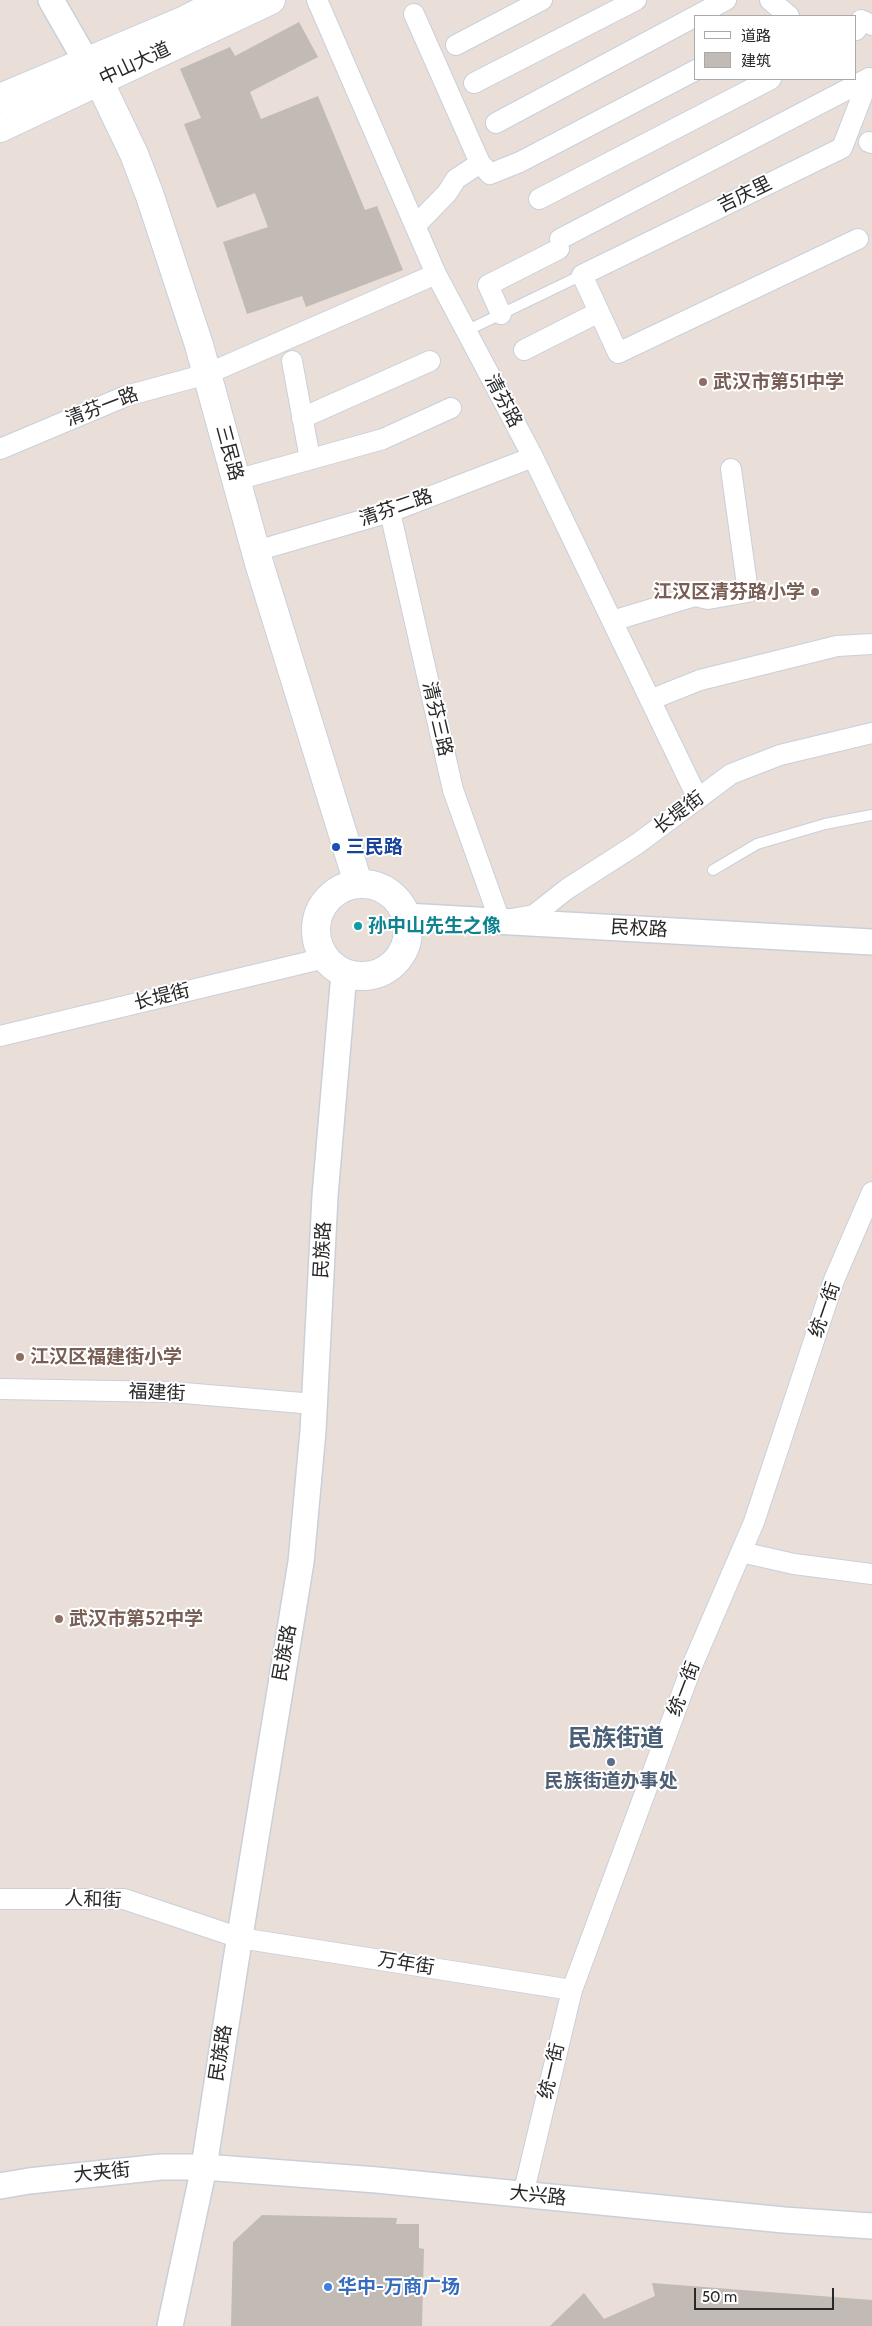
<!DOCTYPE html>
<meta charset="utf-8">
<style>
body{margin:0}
#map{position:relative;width:872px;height:2326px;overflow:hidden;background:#eaded9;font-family:Cabin,"Noto Sans SC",sans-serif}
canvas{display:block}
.legend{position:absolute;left:694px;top:15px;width:162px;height:65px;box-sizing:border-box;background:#fff;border:1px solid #a9a9a9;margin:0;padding:6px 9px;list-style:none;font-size:15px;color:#282828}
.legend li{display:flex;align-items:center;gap:10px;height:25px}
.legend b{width:25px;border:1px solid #a9a9a9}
.scale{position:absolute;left:694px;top:2288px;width:140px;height:22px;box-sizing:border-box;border:2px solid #282828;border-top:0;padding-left:6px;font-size:15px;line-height:18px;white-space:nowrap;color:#282828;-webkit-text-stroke:4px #fff;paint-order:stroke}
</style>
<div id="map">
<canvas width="872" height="2326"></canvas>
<ul class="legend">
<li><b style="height:6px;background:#fff"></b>道路</li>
<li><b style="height:14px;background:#c2bab5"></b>建筑</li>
</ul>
<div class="scale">50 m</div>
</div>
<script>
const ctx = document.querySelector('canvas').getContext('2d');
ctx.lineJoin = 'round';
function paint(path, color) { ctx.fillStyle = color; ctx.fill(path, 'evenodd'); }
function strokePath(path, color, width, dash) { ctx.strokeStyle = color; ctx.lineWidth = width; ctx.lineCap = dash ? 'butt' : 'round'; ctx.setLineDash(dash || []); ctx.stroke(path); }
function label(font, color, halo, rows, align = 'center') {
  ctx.font = font + ' Cabin,"Noto Sans SC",sans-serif'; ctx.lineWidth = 4; ctx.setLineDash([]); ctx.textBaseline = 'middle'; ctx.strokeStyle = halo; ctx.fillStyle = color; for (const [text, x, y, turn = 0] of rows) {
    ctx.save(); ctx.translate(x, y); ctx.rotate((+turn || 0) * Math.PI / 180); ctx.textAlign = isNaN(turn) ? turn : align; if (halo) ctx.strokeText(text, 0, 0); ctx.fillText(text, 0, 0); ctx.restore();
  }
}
const building = new Path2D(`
 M299,22L318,57L250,92L261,119L318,96L365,210L377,206L403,270L306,307L302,296L247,314L223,242L268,227L255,193L217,208L184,124L201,118L180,69L230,47L235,56Z
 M262,2215L397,2218L396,2224H419V2248L424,2249L422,2326H231L233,2242Z
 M652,2283L872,2300V2326H550L584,2293L604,2319L655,2296Z`);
const service = new Path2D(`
 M466,331L582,275
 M713,870L757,844L825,824L872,815`);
const minor = new Path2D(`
 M317,0L436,274L533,457L698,799
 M770,0L789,16
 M414,14L480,163
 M856,30L861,20L872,25
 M456,45L542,0
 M474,83L636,0
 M496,123L726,0
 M869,142L872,143
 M539,199L771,79
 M415,226L447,193L456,179L480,163L490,174L520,162L696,70
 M560,239L869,78
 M858,239L618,353L582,275L842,148L869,78
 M501,314L488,285L559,249
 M524,350L599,312
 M292,361L310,459
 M302,418L430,361
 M0,449L126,396L207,374L436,274
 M236,480L383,439L451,408
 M390,512L453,790L500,921L534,915L567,889L637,844L731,774L780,755L872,733
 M256,551L390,512L533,457
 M612,621L695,596L708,599L748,592L731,469
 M650,700L700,680L837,646L872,644
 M0,1036L325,958
 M0,1389L172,1392L314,1404
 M741,1552L794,1564L872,1574
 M0,1899H124L240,1938L572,1990
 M523,2195L572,1990L692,1666L754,1522L834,1280L872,1192`);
const tertiary = new Path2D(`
 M51,0L86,61
 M405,916L872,942
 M0,2186L29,2181L161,2167H204L377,2180L784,2220L872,2226
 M170,2326L204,2167L236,1960L301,1562L313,1431L325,1196L344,973`);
const secondary = new Path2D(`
 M86,61L99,81L134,154L150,196L199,345L259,563L358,883
 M0,98L183,21L224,0
 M0,128L271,0
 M316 930a46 46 0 1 1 92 0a46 46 0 1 1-92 0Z`);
const markers = [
 [703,382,5,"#8d6e63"],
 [815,592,5,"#8d6e63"],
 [336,847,5,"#1a4fb4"],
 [358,926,5,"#0f9aa8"],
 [20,1357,5,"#8d6e63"],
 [59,1619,5,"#8d6e63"],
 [611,1762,5,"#5c6f8a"],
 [328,2287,5,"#3f7fe0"]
];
const streetNames = [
 ["中山大道",135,64,-25],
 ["吉庆里",745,195,-26],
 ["清芬路",503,401,62],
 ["清芬一路",102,407,-21],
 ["三民路",229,453,75],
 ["清芬二路",396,508,-19],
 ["清芬三路",437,719,77],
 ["长堤街",679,813,-37],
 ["民权路",639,929,3],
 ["长堤街",162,997,-14],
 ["民族路",323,1250,-87],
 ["统一街",825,1310,-71],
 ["福建街",157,1393,2],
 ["民族路",285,1653,-80],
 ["统一街",684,1689,-69],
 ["人和街",93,1900,2],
 ["万年街",406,1964,9],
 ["民族路",221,2053,-81],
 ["统一街",552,2071,-77],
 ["大夹街",102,2173,-6],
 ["大兴路",538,2196,6]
];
const educationNames = [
 ["武汉市第51中学",713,382],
 ["江汉区清芬路小学",805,592,"right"],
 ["江汉区福建街小学",30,1357],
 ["武汉市第52中学",69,1619]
];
const transitNames = [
 ["三民路",346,847]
];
const cultureNames = [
 ["孙中山先生之像",368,926]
];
const serviceNames = [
 ["民族街道办事处",611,1781]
];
const shopNames = [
 ["华中-万商广场",338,2287]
];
const districtNames = [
 ["民族街道",616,1739]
];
paint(building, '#c2bab5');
strokePath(service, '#c8d0da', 12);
strokePath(minor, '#c8d0da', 22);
strokePath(tertiary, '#c8d0da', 28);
strokePath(secondary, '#c8d0da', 30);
strokePath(service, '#fff', 10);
strokePath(minor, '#fff', 20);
strokePath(tertiary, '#fff', 25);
strokePath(secondary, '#fff', 28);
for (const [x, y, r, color] of markers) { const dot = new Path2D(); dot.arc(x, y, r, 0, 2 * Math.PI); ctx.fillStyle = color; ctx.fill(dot); strokePath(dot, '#fff', 2); }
label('19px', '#282828', '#fff', streetNames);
label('bold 19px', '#785e54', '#fff', educationNames, 'left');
label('bold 19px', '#164399', '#fff', transitNames, 'left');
label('bold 19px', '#0d838f', '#fff', cultureNames, 'left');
label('bold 19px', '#4e5e75', '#fff', serviceNames);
label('bold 19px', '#366cbe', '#fff', shopNames, 'left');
label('bold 24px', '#495e77', '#fff', districtNames);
</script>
